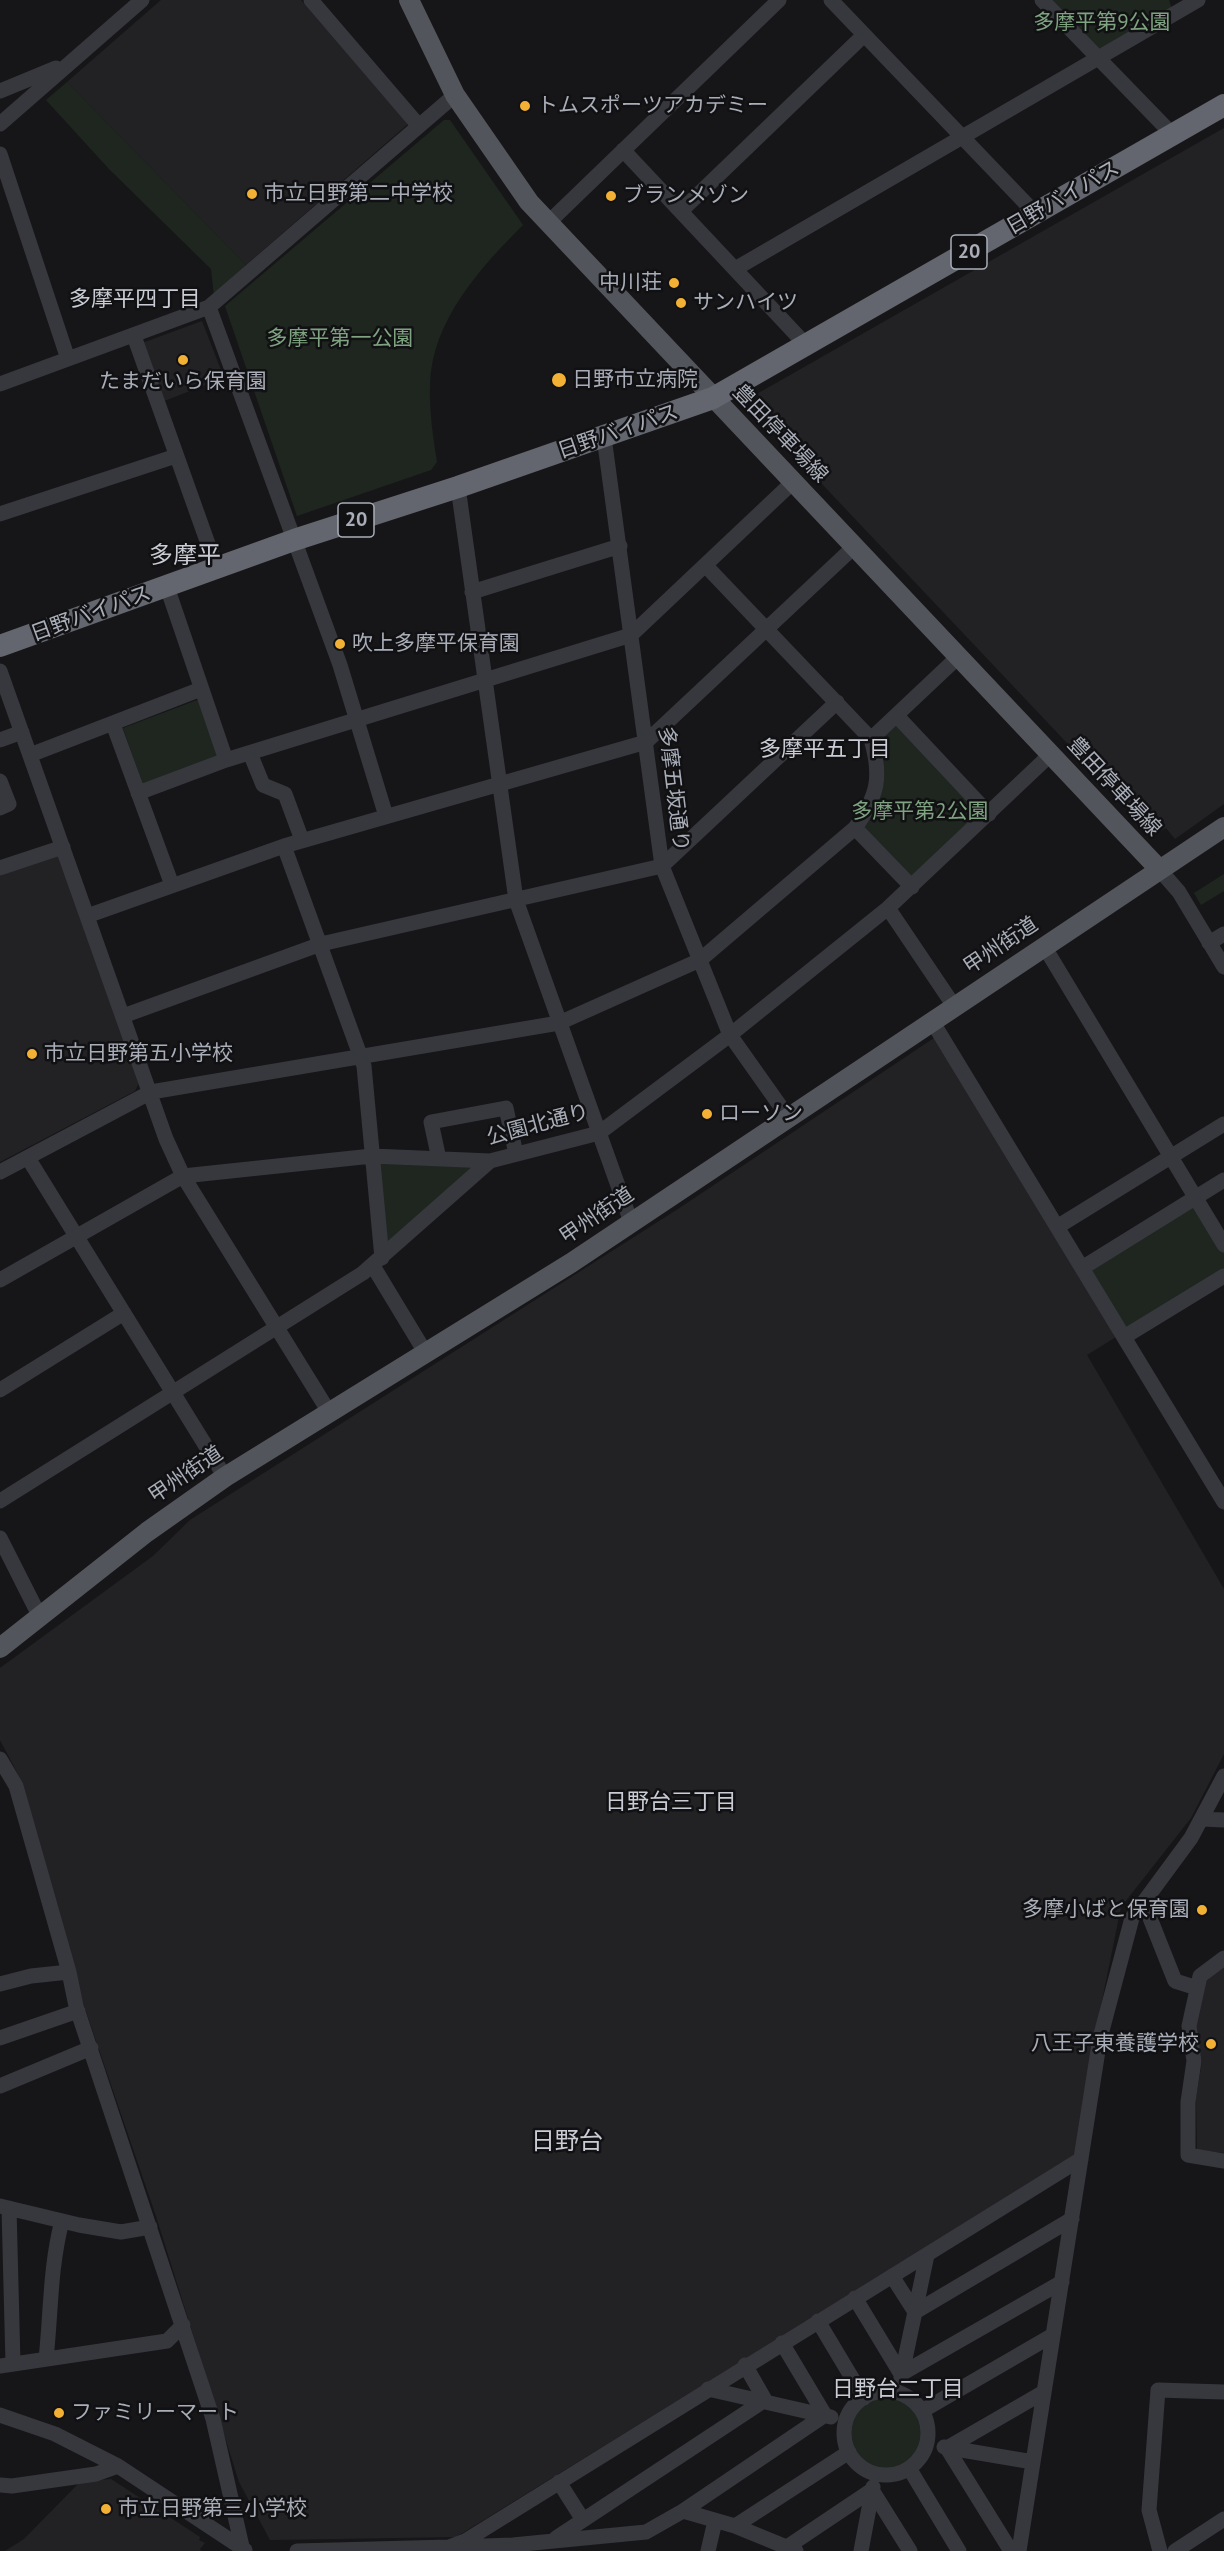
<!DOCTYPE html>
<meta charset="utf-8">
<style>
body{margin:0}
canvas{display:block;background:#161618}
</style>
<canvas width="1224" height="2551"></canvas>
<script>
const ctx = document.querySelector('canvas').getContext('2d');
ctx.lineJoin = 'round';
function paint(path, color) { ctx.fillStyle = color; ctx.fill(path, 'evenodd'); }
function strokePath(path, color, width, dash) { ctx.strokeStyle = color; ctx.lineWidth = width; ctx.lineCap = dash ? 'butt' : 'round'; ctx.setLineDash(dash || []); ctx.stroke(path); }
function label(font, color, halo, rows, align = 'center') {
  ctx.font = font + ' "PT Sans","Noto Sans JP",sans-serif'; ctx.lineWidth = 5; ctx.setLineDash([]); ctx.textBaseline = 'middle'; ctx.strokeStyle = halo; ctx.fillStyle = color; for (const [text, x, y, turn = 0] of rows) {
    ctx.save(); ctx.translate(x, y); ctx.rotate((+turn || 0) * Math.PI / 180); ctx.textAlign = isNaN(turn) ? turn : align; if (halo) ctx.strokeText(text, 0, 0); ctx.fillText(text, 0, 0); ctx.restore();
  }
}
const built = new Path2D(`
 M161,0H301L408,124L246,265L67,82Z
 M1224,128V804L1175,839L1166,828L1154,835L753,411L755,395Z
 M202,321L224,378L164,401L142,343Z
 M59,854L139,1083L135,1091L0,1162V874Z
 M937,1036L1119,1335L1087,1355L1224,1589V1754L1191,1818L1121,1907L1096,2030L1075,2156L456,2537L270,2540L239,2482L156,2216L83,2003L23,1784L0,1740V1668L153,1556L190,1520L678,1209Z
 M1224,1966V2153L1197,2150L1196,2098L1202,2061L1194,2027L1204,1979Z
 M111,2479L200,2537L199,2540L205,2543L200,2549L201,2551H5L24,2539L80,2482Z`);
const green = new Path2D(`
 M1050,0H1169L1172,9L1102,49L1095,48Z
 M67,82L246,265L214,296L211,269L109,169L46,100Z
 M444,120H450L523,225C481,267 432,320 430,384C429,410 433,437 437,462L431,470L297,516L225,306Z
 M200,699L219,756L143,785L123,728Z
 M897,716L989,814L912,887L855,828L868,810L871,739Z
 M1224,874V891L1201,905L1194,893Z
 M379,1163L479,1167L388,1245Z
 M1196,1198L1224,1245V1276L1129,1334L1088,1264Z
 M848 2434a37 37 0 1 1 74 0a37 37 0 1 1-74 0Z`);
const minor = new Path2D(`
 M311,0L419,126
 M831,0L1035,213
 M1042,0L1172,134
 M0,91L56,68
 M0,124L142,0
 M623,150L807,346
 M0,154L68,359
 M681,211L864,35
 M548,223L779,0
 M735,269L1198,0
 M209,307L340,665L386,816
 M134,336L217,569
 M0,384L209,307L455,95
 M604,437L662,866L730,1035L788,1117
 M458,487L516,900L631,1222
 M0,514L176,456
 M167,587L226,760
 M472,592L620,546
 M0,671L166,1139L183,1176L329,1412
 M897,716L989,814
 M113,724L172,885
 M871,739L958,657
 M0,740L22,732
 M250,753L263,785L285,794L302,840
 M30,755L201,689
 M0,781L9,804L0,808
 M138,793L226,760L631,635L793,482
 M855,828L912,887
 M284,846L364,1066L382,1258
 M0,868L63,847
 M1159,869L1179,892L1224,967
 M888,908L954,1006
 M87,916L284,846L646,742L856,545
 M1209,943L1224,934
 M1044,946L1224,1245
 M123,1016L321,944L662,866L837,702
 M932,1021L1224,1502
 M28,1158L225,1477
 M439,1159L431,1122L506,1108L516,1154
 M0,1172L151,1092L559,1023L700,960L855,828C878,795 882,777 871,739L706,566
 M1057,1227L1224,1124
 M373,1266L425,1352
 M1082,1268L1224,1180
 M0,1280L183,1176L372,1156L490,1161L599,1133L730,1035L888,908L1051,754
 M1124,1337L1224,1276
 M0,1390L124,1313
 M0,1501L363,1273L490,1161
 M0,1538L40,1617
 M0,1759L16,1786L69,1972L76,2006L213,2419L243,2551
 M1202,1819L1224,1820
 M1144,1903L1175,1981L1197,1988
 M1224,1958L1200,1976L1189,2026L1194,2061L1188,2102V2155L1224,2161
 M0,1984L31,1976L69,1972
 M0,2038L78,2011
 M0,2086L91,2048
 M0,2206L79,2225L121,2232L150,2227
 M9,2208L13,2364
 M892,2276L915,2312L1072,2219
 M855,2298L901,2374L1062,2282
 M818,2321L864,2398
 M46,2359C51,2313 50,2266 62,2221
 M0,2366L167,2341L183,2325
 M901,2378L927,2255
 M708,2389L831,2417
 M844 2433a42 42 0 1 1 84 0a42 42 0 1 1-84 0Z
 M922,2411L1053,2335
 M0,2415L55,2434L118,2466L245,2550
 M944,2447L1033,2462
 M909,2468L959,2551
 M559,2482L583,2520
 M0,2485L12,2486L96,2474L118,2466
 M683,2511L825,2415L782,2343
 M735,2526L849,2452
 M556,2538L765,2400L745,2365
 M455,2547L513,2545L646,2532L683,2511L735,2526L796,2551
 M787,2547L872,2490L910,2551
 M1009,2548L947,2448L1044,2392
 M297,2551L449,2547L465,2541L1081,2159
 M708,2551L715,2521
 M861,2551L873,2487
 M1019,2551L1100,2038L1132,1918L1191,1838L1224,1776
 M1160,2551L1149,2510L1158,2390L1224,2392
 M1175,2551L1224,2519`);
const major = new Path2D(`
 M409,0L455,95L529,202L1159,869
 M0,1648L147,1532L225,1477L571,1263L1224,827`);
const highway = new Path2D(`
 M0,646L294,540L458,487L713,398L1224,105`);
const markers = [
 [525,106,6,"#f2b134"],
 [252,194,6,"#f2b134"],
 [611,196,6,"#f2b134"],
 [674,283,6,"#f2b134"],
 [681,303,6,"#f2b134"],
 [183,360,6,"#f2b134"],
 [559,380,8,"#f2b134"],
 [340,644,6,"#f2b134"],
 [32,1054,6,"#f2b134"],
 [707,1114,6,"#f2b134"],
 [1202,1910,6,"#f2b134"],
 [1211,2044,6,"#f2b134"],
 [59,2413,6,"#f2b134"],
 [106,2509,6,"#f2b134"]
];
const shields = [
 [969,252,36],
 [356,520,36]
];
const shieldNames = [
 ["20",969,252],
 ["20",356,520]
];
const parkNames = [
 ["多摩平第9公園",1102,23],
 ["多摩平第一公園",340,339],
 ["多摩平第2公園",920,812]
];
const poiNames = [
 ["トムスポーツアカデミー",537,106],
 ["市立日野第二中学校",264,194],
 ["ブランメゾン",623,196],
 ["中川荘",662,283,"right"],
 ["サンハイツ",693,303],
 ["日野市立病院",572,380],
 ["たまだいら保育園",183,382,"center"],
 ["吹上多摩平保育園",352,644],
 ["市立日野第五小学校",44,1054],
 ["ローソン",719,1114],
 ["多摩小ばと保育園",1190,1910,"right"],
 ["八王子東養護学校",1199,2044,"right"],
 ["ファミリーマート",71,2413],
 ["市立日野第三小学校",118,2509]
];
const streetNames = [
 ["日野バイパス",1063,198,-30],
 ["日野バイパス",618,432,-19],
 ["豊田停車場線",780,434,46],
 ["日野バイパス",91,614,-20],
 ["豊田停車場線",1114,787,47],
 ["多摩五坂通り",673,789,83],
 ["甲州街道",1001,946,-34],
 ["公園北通り",538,1125,-15],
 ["甲州街道",597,1216,-34],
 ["甲州街道",186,1475,-34]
];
const neighbourhoodNames = [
 ["多摩平四丁目",135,300],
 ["多摩平五丁目",825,750],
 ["日野台三丁目",671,1803],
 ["日野台二丁目",898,2390]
];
const quarterNames = [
 ["多摩平",185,556],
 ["日野台",567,2142]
];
paint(built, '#222225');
paint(green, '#1e261f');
strokePath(minor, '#37383d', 15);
strokePath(major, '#53555c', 20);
strokePath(highway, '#63666e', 22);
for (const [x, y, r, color] of markers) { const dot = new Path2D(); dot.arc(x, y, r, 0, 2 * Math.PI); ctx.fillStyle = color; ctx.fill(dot); strokePath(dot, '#111113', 2); }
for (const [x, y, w] of shields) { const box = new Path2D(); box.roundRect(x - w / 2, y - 17, w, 34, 4.5); ctx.fillStyle = '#111113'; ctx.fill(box); strokePath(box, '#a8adb8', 1.5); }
label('bold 20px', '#a8adb8', null, shieldNames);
label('21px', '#7fa381', '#111113', parkNames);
label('21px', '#a8adb8', '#111113', poiNames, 'left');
label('21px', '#a8adb8', '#111113', streetNames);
label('22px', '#c9ccd4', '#111113', neighbourhoodNames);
label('24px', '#c9ccd4', '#111113', quarterNames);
</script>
